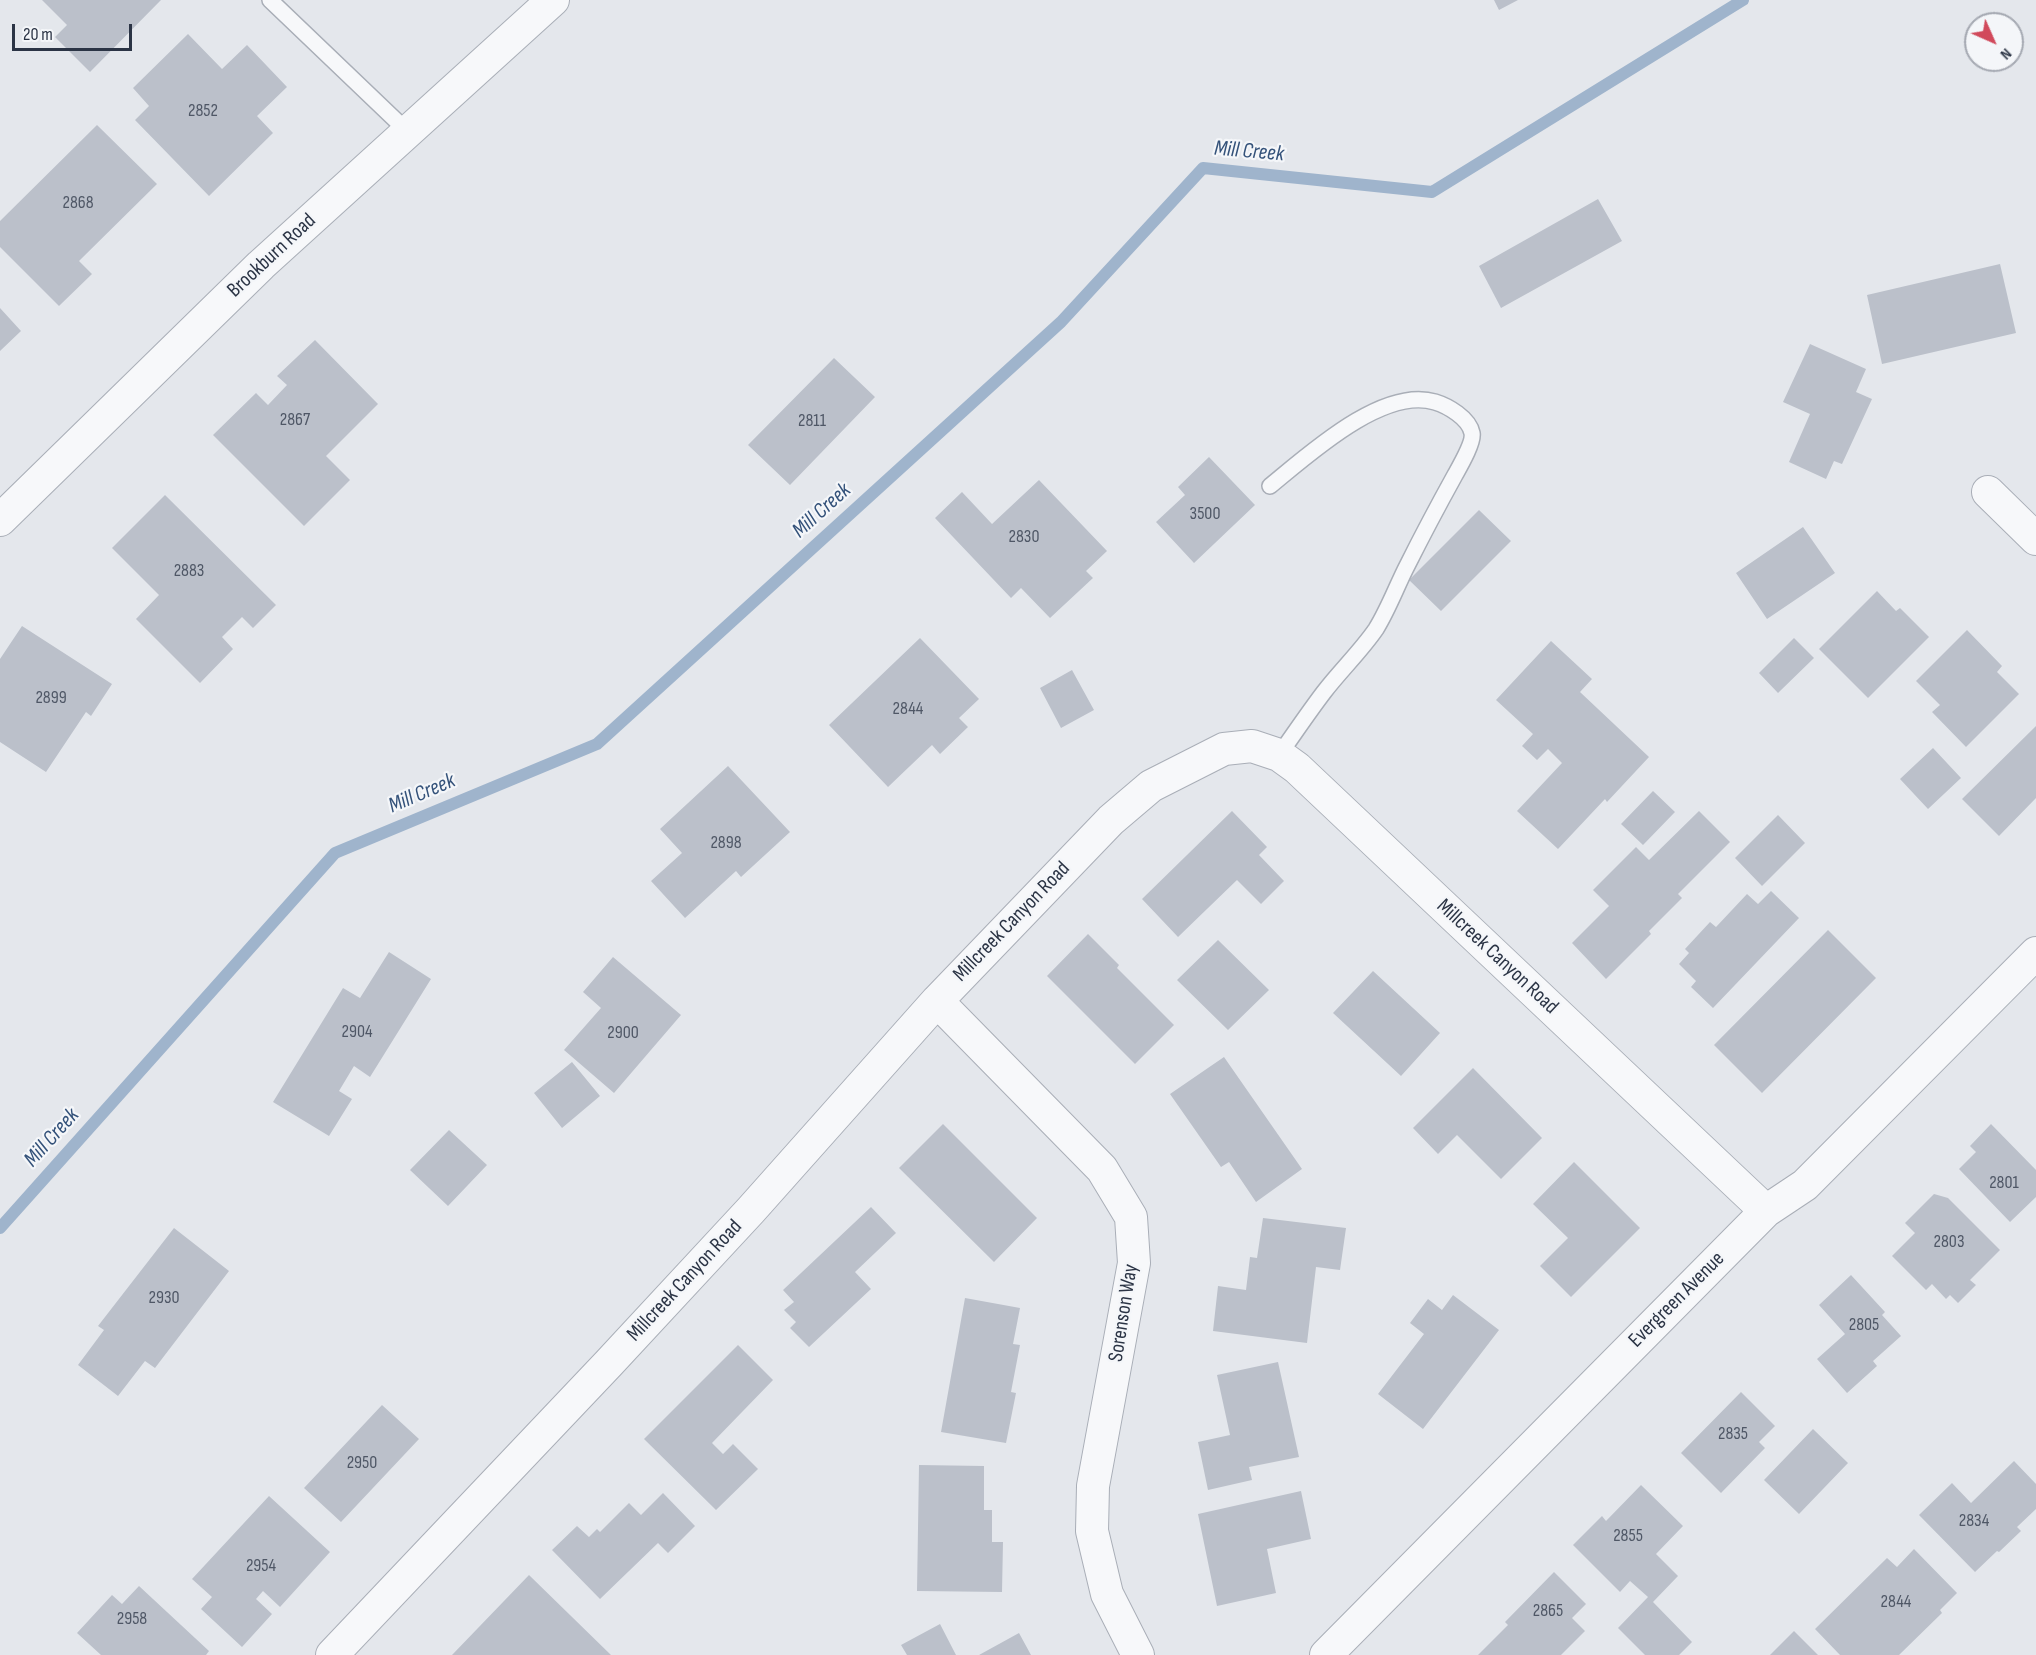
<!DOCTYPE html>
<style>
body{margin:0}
#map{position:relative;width:2036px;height:1655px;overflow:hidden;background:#e4e7ec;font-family:"Sofia Sans Condensed",sans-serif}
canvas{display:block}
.north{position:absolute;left:1964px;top:12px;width:60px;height:60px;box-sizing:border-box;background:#f4f6f9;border:2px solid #a4a8b1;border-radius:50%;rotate:135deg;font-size:16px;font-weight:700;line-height:24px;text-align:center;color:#2b3445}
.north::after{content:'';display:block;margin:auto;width:21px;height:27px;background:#d1495b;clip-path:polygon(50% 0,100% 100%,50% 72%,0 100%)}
.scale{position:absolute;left:12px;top:24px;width:120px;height:27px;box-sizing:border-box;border:3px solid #2b3445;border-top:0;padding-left:8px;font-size:18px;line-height:21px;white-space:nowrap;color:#2b3445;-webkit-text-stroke:4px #f4f6f9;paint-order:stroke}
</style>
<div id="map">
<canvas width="2036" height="1655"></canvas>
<div class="north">N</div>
<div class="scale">20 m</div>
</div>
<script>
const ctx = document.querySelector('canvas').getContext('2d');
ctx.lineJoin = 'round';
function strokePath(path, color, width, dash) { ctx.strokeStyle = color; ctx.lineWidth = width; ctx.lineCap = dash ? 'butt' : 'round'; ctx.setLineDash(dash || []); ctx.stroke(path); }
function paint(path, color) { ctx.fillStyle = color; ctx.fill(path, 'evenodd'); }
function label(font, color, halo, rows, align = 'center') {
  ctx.font = font + ' "Sofia Sans Condensed",sans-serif'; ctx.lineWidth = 4.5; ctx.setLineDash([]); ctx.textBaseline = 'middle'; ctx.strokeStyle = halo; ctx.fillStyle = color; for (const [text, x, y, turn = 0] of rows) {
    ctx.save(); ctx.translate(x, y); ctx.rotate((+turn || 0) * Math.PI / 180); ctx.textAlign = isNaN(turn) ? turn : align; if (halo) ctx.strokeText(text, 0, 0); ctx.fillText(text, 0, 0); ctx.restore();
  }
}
const stream = new Path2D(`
 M0,1228L335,853L597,744L1061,322L1203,168L1432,192L1743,0`);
const building = new Path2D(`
 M42,0H161L90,72L55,37L67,25Z
 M1494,0H1518L1499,10Z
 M188,34L222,69L247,45L287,87L257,116L273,133L209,196L135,120L149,106L133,88Z
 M97,125L157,184L79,261L92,274L59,306L0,247V221Z
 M1598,199L1622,241L1501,308L1479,266Z
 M2000,264L2016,333L1882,364L1867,295Z
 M0,308L21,331L0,351Z
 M315,340L378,404L326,456L350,480L304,526L213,435L256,393L268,405L287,385L277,376Z
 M1810,344L1866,369L1856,392L1872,399L1842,464L1834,461L1826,479L1789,462L1810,414L1783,402Z
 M834,358L875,397L790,485L748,445Z
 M1209,457L1255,505L1194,563L1156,522L1185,495L1178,487Z
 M1039,480L1107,551L1086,571L1093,578L1050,618L1021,588L1011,598L935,518L962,492L992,524Z
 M165,495L276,605L253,628L242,617L222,637L233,649L200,683L136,619L159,595L112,548Z
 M1479,510L1511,541L1441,611L1409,580Z
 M1803,527L1835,573L1767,619L1736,573Z
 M1877,591L1896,611L1900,608L1929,637L1868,698L1819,649Z
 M22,626L112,684L91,716L86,712L46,772L0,742V659Z
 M1967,630L2002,666L1997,672L2019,694L1966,747L1932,712L1940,705L1916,681Z
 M920,638L979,699L959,718L968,727L940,754L932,745L888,787L829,725Z
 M1794,638L1814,658L1778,693L1759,673Z
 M1551,641L1592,679L1580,692L1649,757L1607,802L1605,799L1558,849L1517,811L1562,763L1548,749L1537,760L1522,746L1533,734L1496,700Z
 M1072,670L1094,710L1061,728L1040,688Z
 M2036,726V798L1999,836L1962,799Z
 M1933,748L1961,778L1928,809L1900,779Z
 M728,766L790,832L741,877L736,871L685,918L651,881L682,853L660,829Z
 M1653,791L1675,812L1643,845L1621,824Z
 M1232,811L1267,847L1259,855L1284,881L1261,904L1237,880L1178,937L1142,899Z
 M1699,811L1730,842L1678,894L1682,898L1649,931L1651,934L1606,979L1572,943L1609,906L1593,890L1636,847L1649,860Z
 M1778,815L1805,843L1762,886L1735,858Z
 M1771,891L1799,918L1713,1008L1691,987L1696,981L1679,964L1689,953L1685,949L1710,922L1716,927L1747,894L1758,904Z
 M1828,930L1876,978L1762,1093L1714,1045Z
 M1088,934L1119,965L1117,968L1174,1025L1135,1064L1047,976Z
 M1218,940L1269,990L1228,1030L1177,980Z
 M389,952L431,979L370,1077L354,1066L339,1091L352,1099L329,1136L273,1102L343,988L360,998Z
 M613,957L681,1015L614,1093L564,1050L601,1008L583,992Z
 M1373,971L1440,1033L1401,1076L1333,1013Z
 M1224,1057L1302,1169L1256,1202L1229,1162L1221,1167L1170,1094Z
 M572,1062L600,1096L562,1128L534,1093Z
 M1473,1068L1542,1138L1501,1179L1457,1135L1438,1154L1413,1128Z
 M943,1124L1037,1218L994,1262L899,1168Z
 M1991,1124L2036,1170V1197L2010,1222L1959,1169L1976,1152L1970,1146Z
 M449,1130L487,1165L448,1206L410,1170Z
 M1574,1162L1640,1228L1571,1297L1540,1266L1568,1238L1533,1204Z
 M1934,1194L1948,1198L2000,1250L1970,1280L1976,1285L1958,1303L1950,1295L1946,1299L1932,1284L1926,1290L1892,1256L1915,1233L1905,1223Z
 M871,1207L896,1233L855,1272L871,1289L809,1347L790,1328L796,1322L784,1310L794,1302L783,1290Z
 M1263,1218L1346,1228L1340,1270L1316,1267L1307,1343L1213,1331L1218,1286L1246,1290L1250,1257L1257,1258Z
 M174,1228L229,1271L155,1368L145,1361L118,1396L78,1365L104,1330L98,1326Z
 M1851,1275L1885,1312L1882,1315L1901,1336L1873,1361L1877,1366L1847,1393L1817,1359L1845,1334L1819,1305Z
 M1453,1295L1499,1330L1423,1429L1378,1394L1424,1334L1410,1323L1428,1299L1442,1310Z
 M965,1298L1020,1308L1013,1344L1020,1345L1011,1392L1016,1393L1006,1443L941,1432Z
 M738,1345L773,1380L712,1443L723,1454L733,1444L758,1469L716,1510L644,1439Z
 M1278,1362L1299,1457L1249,1467L1252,1480L1208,1490L1198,1442L1230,1435L1217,1375Z
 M1741,1392L1775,1426L1759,1442L1765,1448L1721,1493L1681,1453Z
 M382,1405L419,1439L341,1522L304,1488Z
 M1813,1429L1848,1463L1799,1514L1764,1480Z
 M2014,1461L2036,1484V1509L2017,1527L2021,1531L1999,1552L1997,1551L1975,1572L1919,1515L1952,1483L1971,1503Z
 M919,1465L984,1466V1510H992V1542H1003L1002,1592L917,1591Z
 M1641,1485L1683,1526L1656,1554L1678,1576L1653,1602L1692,1642L1679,1655H1645L1618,1628L1648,1597L1630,1581L1620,1592L1573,1545L1602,1516L1606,1521Z
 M1301,1491L1311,1539L1267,1549L1276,1593L1217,1606L1198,1514Z
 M663,1493L695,1526L668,1553L658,1543L600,1599L552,1550L577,1526L589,1537L597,1529L600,1532L629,1503L641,1515Z
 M269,1496L330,1552L280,1607L263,1591L256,1599L272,1614L242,1647L201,1609L212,1597L192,1579Z
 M1914,1549L1957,1593L1940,1610L1942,1613L1899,1655H1840L1815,1629L1887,1558L1897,1567Z
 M1554,1572L1586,1604L1572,1618L1585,1631L1561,1655H1478L1508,1625L1505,1622Z
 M529,1575L611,1655H452Z
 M139,1586L209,1651L206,1655H101L77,1633L112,1595L122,1604Z
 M940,1624L956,1655H907L901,1645Z
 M1794,1631L1818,1655H1770Z
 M1019,1633L1031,1655H979Z`);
const lane = new Path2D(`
 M270,0L407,131
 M1270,486C1308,455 1383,386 1435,402C1448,406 1469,418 1472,433C1474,442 1460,466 1455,475C1439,504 1423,534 1408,564C1397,585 1389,608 1376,629C1361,651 1340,671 1324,692C1308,713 1294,734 1279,755`);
const street = new Path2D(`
 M1988,492L2036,539
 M0,520L261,265L553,0
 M937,1001L1102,1169L1131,1217L1134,1263L1093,1486L1092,1531L1107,1594L1138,1655
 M332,1655L609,1363L751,1210L937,1001L1111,820L1151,786L1224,749L1252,746L1279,755L1297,768L1766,1211
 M1326,1655L1766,1211L1805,1185L2036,953`);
const numberNames = [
 ["2852",203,111],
 ["2868",78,203],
 ["2867",295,420],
 ["2811",812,421],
 ["3500",1205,514],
 ["2830",1024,537],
 ["2883",189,571],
 ["2899",51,698],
 ["2844",908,709],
 ["2898",726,843],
 ["2904",357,1032],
 ["2900",623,1033],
 ["2801",2004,1183],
 ["2803",1949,1242],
 ["2930",164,1298],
 ["2805",1864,1325],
 ["2835",1733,1434],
 ["2950",362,1463],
 ["2834",1974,1521],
 ["2855",1628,1536],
 ["2954",261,1566],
 ["2844",1896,1602],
 ["2865",1548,1611],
 ["2958",132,1619]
];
const streetNames = [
 ["Brookburn Road",272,256,-43],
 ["Millcreek Canyon Road",1012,922,-46],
 ["Millcreek Canyon Road",1497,957,43],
 ["Millcreek Canyon Road",685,1281,-47],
 ["Evergreen Avenue",1677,1300,-45],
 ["Sorenson Way",1124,1313,-81]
];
const waterNames = [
 ["Mill Creek",1249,152,5],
 ["Mill Creek",822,511,-42],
 ["Mill Creek",422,794,-23],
 ["Mill Creek",52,1138,-48]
];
strokePath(stream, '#9fb4cc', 12);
paint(building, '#bbc0ca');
strokePath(lane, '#a9aeb7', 18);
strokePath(street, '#a9aeb7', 34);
strokePath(lane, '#f7f8fa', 15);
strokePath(street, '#f7f8fa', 32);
label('18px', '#4f5766', null, numberNames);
label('21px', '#2b3445', '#f4f6f9', streetNames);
label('italic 22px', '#34527a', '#f4f6f9', waterNames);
</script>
